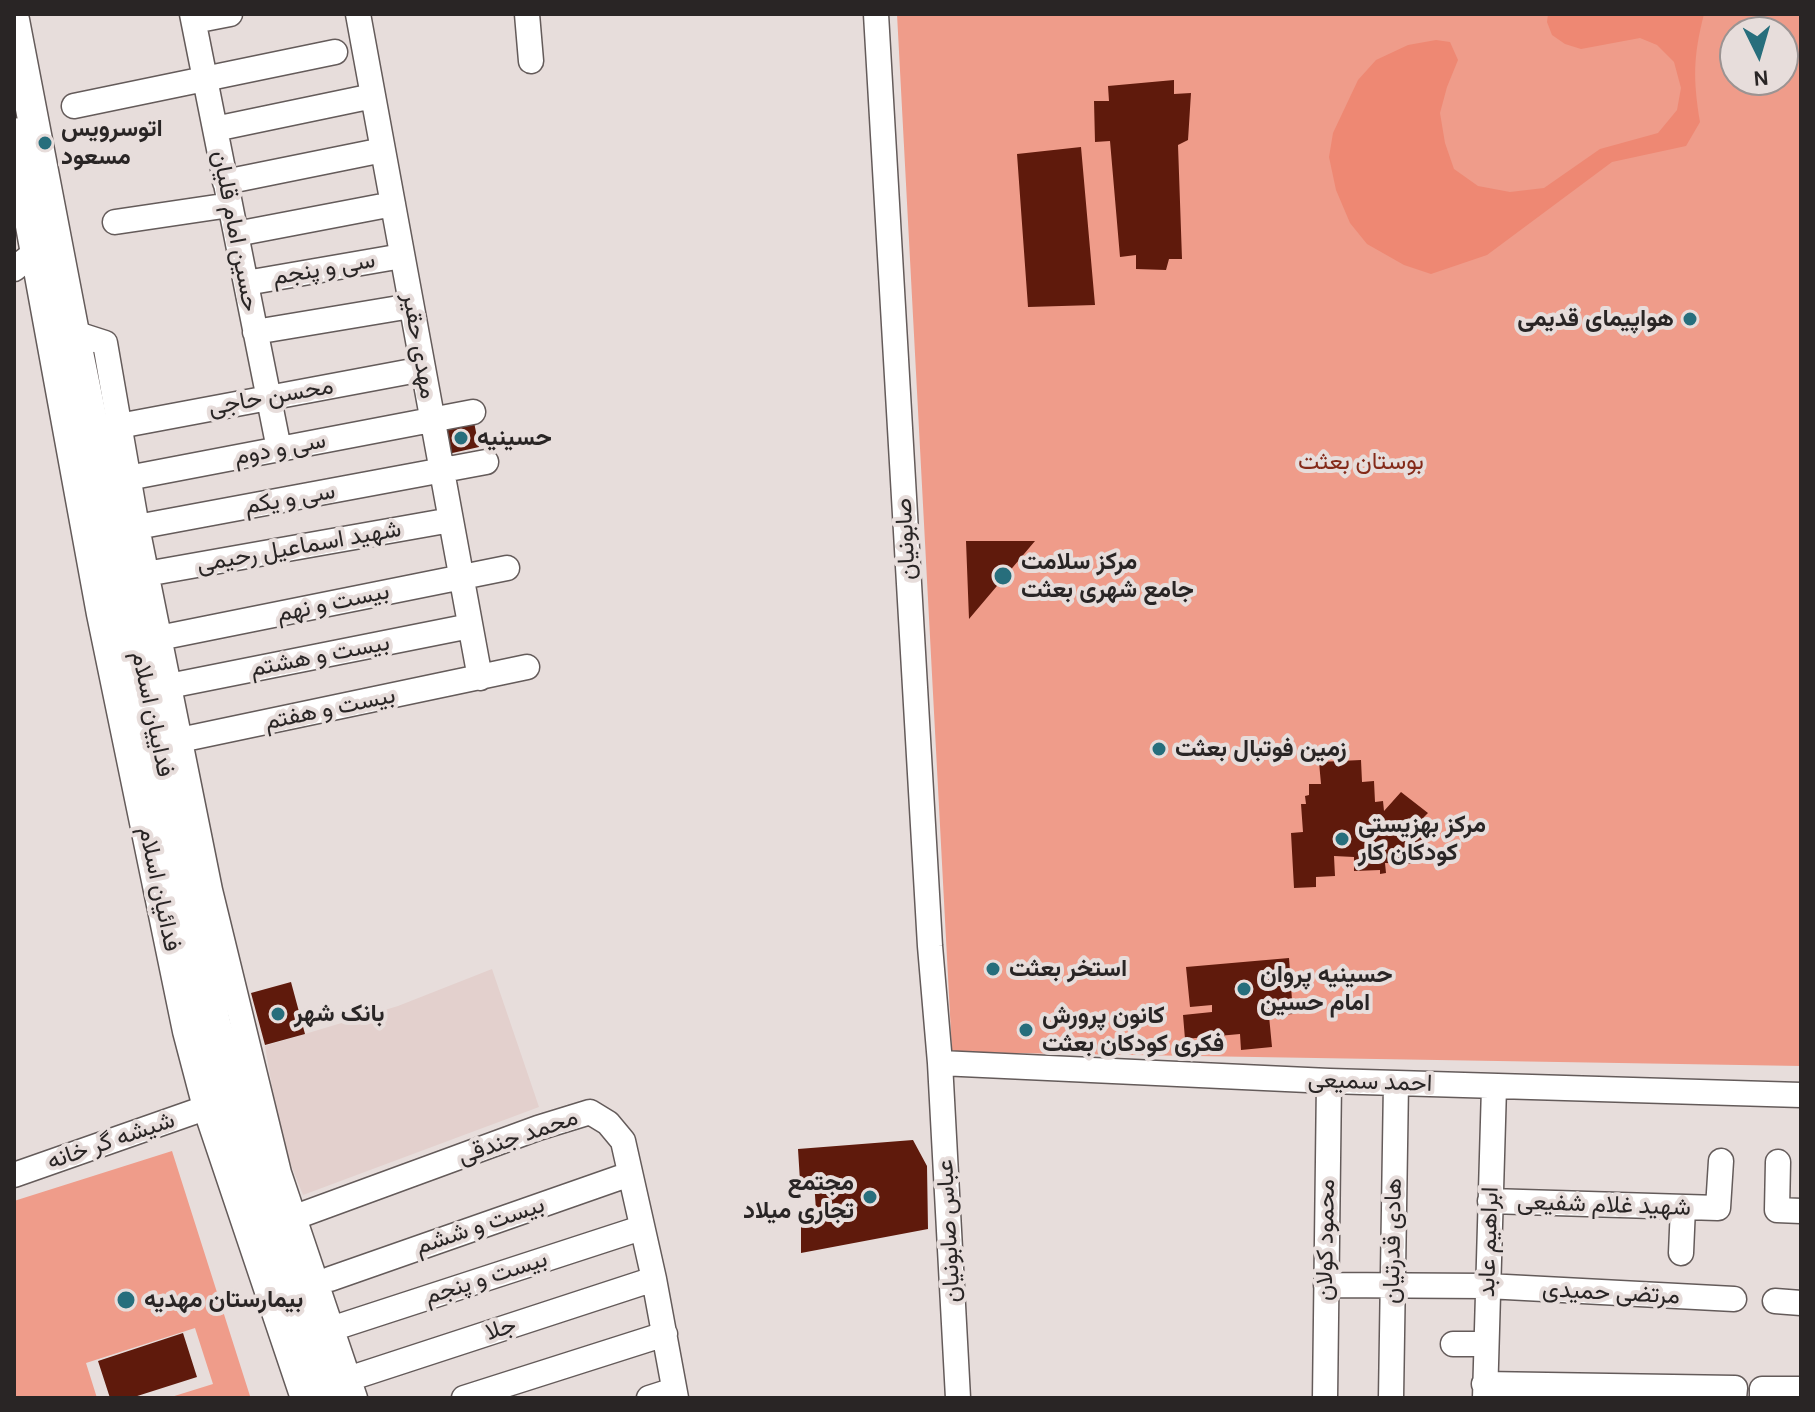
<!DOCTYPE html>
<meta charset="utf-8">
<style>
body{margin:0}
#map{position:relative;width:1815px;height:1412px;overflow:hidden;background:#e7dddb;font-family:Karla,sans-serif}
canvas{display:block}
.frame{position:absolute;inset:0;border:16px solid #292525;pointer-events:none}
.north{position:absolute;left:1719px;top:16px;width:80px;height:80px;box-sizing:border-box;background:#e7dddb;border:2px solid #9b9392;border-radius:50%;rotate:175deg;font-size:22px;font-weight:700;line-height:32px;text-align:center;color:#292525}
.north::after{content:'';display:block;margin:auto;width:28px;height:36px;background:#276e7c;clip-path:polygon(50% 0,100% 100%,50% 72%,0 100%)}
</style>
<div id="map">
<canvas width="1815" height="1412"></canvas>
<div class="frame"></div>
<div class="north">N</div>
</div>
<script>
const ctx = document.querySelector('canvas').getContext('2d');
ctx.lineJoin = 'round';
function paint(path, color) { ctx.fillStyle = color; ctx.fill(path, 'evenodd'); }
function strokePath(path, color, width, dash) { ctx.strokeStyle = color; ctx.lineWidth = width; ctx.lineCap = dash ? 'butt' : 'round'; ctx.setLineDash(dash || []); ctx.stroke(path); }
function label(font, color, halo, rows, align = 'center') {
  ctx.font = font + ' Karla,Vazirmatn,sans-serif'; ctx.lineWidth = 8; ctx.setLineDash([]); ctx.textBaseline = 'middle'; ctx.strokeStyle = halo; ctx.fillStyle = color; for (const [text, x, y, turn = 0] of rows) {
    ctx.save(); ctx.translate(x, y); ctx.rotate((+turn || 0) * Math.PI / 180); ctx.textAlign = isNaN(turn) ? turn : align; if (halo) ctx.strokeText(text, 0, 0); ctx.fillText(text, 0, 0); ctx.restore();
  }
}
const built = new Path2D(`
 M492,969L539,1107L303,1195L281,1140L265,1046L398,1006Z`);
const green = new Path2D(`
 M897,14H1801V1066L952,1052ZM1735,32H1783V80H1735Z
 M172,1151L250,1396L168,1398L213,1384L195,1328L86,1363L97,1398H14V1201Z`);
const water = new Path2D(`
 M1548,14H1704C1693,57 1693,79 1700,122L1686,146L1612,162L1487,255L1431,274L1404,265L1367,244L1350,223L1336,190L1329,157L1333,133L1358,80L1376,60L1408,45L1436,40L1450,42L1458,60L1447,87L1440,113L1445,143L1454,169L1478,186L1510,192L1544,188L1600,149L1658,133L1677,110L1681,88L1674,62L1657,45L1640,38L1581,49L1565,44L1552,35L1547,22Z`);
const building = new Path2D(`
 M1174,80V94L1191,93L1188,140L1178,145L1182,259H1169L1166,270L1136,269V255L1120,257L1110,141L1095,142L1094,101H1109L1108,86Z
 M1081,147L1095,305L1028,307L1017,154Z
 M474,422L479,447L448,454L443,428Z
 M966,541H1035L969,619Z
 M1361,760L1362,782L1374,781L1375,802L1383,801L1384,811L1401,792L1428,813L1424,817L1426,861L1412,862L1413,864L1385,863L1386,873L1380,874V870L1354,871V857L1334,856L1335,876L1316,877V887L1294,888L1291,833L1303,832L1301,804H1306L1305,796L1309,795V784H1321L1319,762Z
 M1289,958L1293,1014L1269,1016L1272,1047L1241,1050L1240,1034L1185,1039L1183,1015L1212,1012V1005L1190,1007L1186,967Z
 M291,982L305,1034L265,1045L251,993Z
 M913,1140L927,1166L928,1229L801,1253V1211L816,1210L814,1181H800L798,1149Z
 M183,1333L197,1377L131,1398H110L98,1361Z`);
const minor = new Path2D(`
 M192,14L279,449
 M358,14L480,678
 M527,14L531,61
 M876,14L930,946L940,1063L958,1398
 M194,21L230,14
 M74,106L335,52
 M215,129L373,96
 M225,182L383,150
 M115,222L230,205
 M236,234L393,204
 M14,269L37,251
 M246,283L402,256
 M255,332L411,306
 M74,333L105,343L137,527L210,890L279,1173L355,1398
 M119,426L423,369
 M128,478L473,412
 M137,527L486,462
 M146,574L451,520
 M159,638L507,568
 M169,686L470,626
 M180,740L527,667
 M940,1063L1329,1081L1801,1095
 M1778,1162L1777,1210L1801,1211
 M14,1175L208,1107
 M1490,1201L1718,1208L1721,1161
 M279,1223L538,1128L590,1112L608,1123L623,1141L654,1279L676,1398
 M1681,1253L1683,1207
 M330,1279L630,1174
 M1326,1285L1487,1286L1734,1299
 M1775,1301L1801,1303
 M331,1329L641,1228
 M1453,1344H1486
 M348,1379L654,1279
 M1484,1384L1735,1388L1734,1398
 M464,1398L665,1334
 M649,1398L674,1390
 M1325,1398L1329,1081
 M1391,1398L1396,1083
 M1485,1398L1494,1087
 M1762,1398V1389H1801`);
const major = new Path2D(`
 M14,20L74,333L215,1023L273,1225L332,1398
 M14,133L102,614L188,1031L208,1107L306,1398`);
const markers = [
 [45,143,8,"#276e7c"],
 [1690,319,8,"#276e7c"],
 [461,438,8,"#276e7c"],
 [1003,576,10,"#276e7c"],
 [1159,749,8,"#276e7c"],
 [1342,839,8,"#276e7c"],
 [993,969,8,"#276e7c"],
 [1244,989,8,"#276e7c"],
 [278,1014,8,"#276e7c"],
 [1026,1030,8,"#276e7c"],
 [870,1197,8,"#276e7c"],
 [126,1300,10,"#276e7c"]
];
const poiNames = [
 ["اتوسرویس",61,129],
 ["مسعود",61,157],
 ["هواپیمای قدیمی",1674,319,"right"],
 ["حسینیه",477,438],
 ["مرکز سلامت",1021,562],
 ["جامع شهری بعثت",1021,590],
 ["زمین فوتبال بعثت",1175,749],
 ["مرکز بهزیستی",1358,825],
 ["کودکان کار",1358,853],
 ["استخر بعثت",1009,969],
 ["حسینیه پروان",1260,975],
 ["امام حسین",1260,1003],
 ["بانک شهر",294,1014],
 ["کانون پرورش",1042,1016],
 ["فکری کودکان بعثت",1042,1044],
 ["مجتمع",854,1183,"right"],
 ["تجاری میلاد",854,1211,"right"],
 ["بیمارستان مهدیه",144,1300]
];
const streetNames = [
 ["حسین امام قلیان",235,231,79],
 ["سی و پنجم",324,269,-10],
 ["مهدی حقیر",419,346,80],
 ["محسن حاجی",271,397,-10],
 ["سی و دوم",280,449,-11],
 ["سی و یکم",290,499,-10],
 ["صابونیان",906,539,-93],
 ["شهید اسماعیل رحیمی",299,547,-10],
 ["بیست و نهم",333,603,-12],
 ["بیست و هشتم",320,656,-11],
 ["بیست و هفتم",330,709,-12],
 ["فداییان اسلام",152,714,78],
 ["فدائیان اسلام",159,889,78],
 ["احمد سمیعی",1370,1082,2],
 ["محمد جندقی",518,1137,-19],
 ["شیشه گر خانه",111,1141,-19],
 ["شهید غلام شفیعی",1604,1205,2],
 ["بیست و ششم",480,1226,-19],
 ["عباس صابونیان",949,1231,-93],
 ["محمود کولان",1326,1240,-89],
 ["هادی قدرتیان",1393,1241,-89],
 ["ابراهیم عابد",1489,1242,-88],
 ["بیست و پنجم",486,1278,-18],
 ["مرتضی حمیدی",1611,1293,3],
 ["جلا",501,1329,-18]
];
const parkNames = [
 ["بوستان بعثت",1361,462]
];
paint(built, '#e3d0cd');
paint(green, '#ef9c8a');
paint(water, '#ee8873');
paint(building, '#5f1a0c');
strokePath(minor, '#645b5a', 27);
strokePath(major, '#645b5a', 33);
strokePath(minor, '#fff', 24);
strokePath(major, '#fff', 30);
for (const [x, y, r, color] of markers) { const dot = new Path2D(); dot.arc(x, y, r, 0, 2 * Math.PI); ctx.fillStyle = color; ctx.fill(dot); strokePath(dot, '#e7dddb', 3); }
label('bold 24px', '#292525', '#e7dddb', poiNames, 'left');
label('24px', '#292525', '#e7dddb', streetNames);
label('24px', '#842a19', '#e7dddb', parkNames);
</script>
